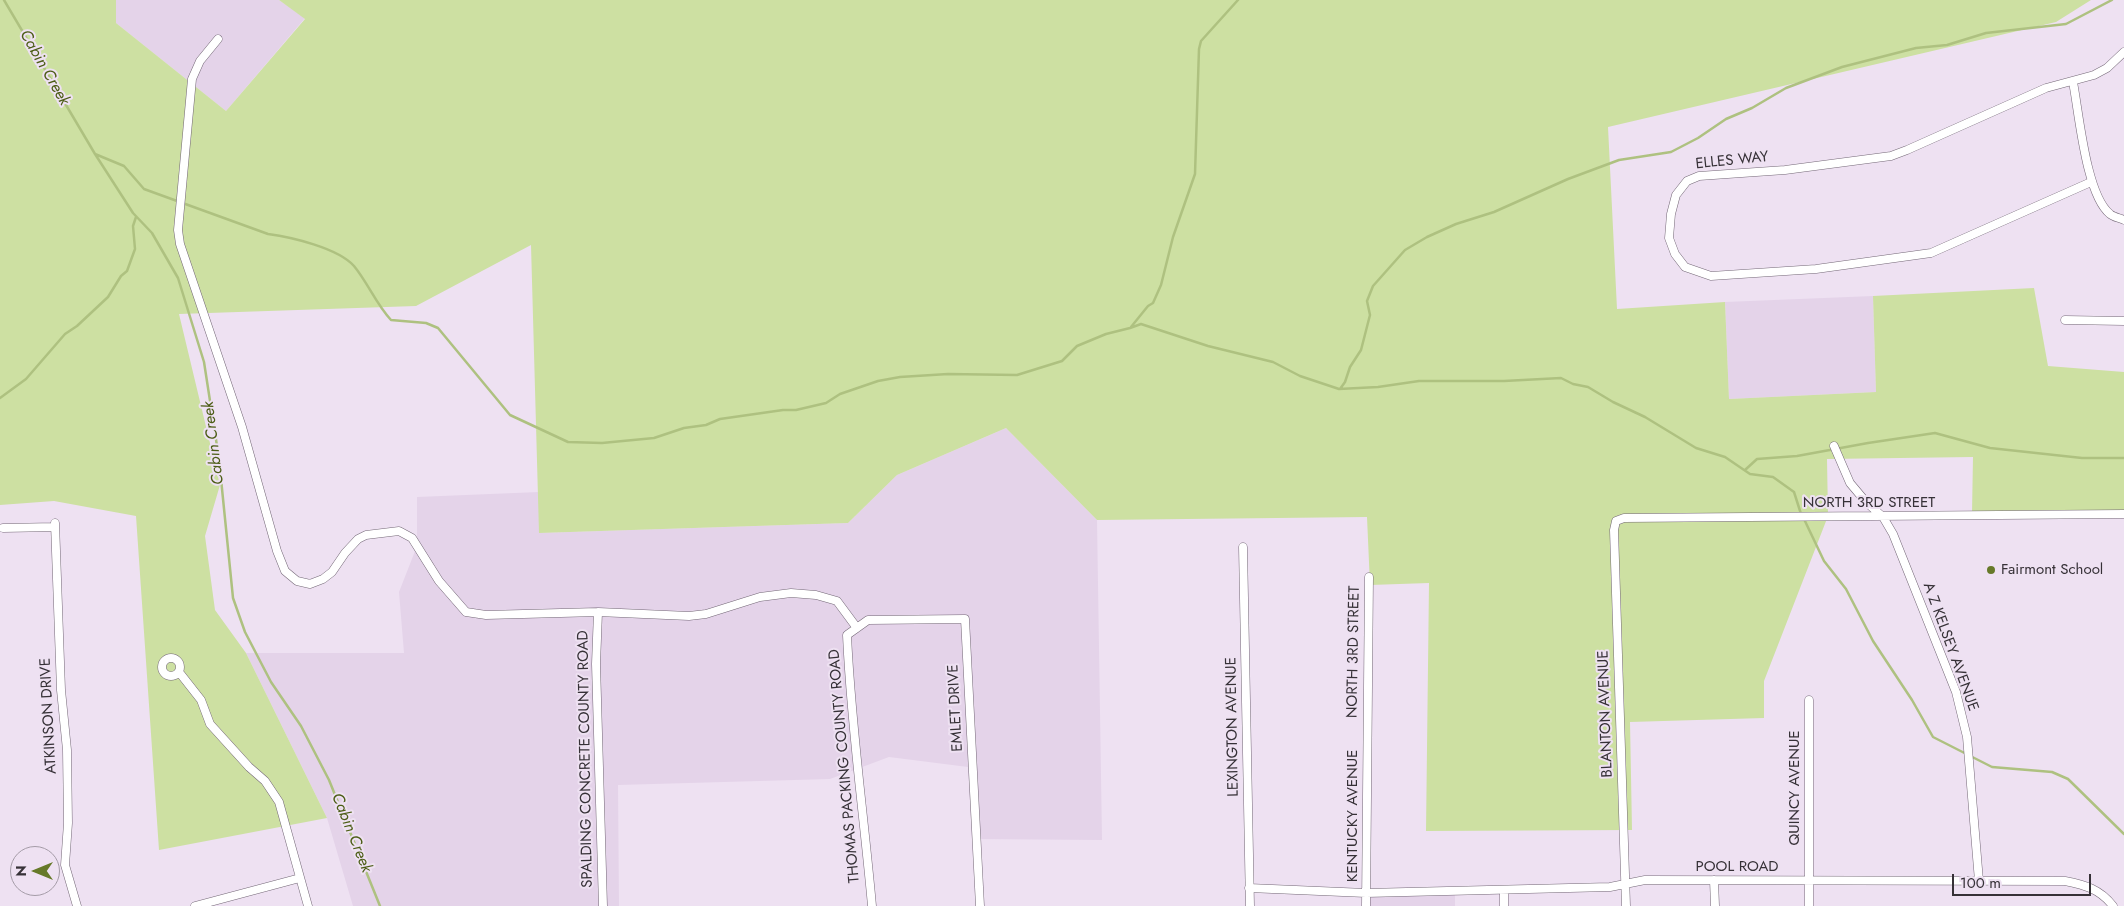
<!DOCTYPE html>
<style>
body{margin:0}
#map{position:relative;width:2124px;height:906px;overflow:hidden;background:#eee1f2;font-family:Jost,sans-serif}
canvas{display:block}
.north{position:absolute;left:10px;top:846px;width:50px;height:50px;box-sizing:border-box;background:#eee1f2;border:1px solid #a49ba7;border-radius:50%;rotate:270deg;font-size:14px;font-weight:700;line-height:20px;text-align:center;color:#363137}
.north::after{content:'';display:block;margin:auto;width:18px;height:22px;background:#667929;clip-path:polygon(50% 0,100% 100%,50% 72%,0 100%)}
.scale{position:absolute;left:1952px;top:874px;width:139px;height:22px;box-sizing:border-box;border:2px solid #363137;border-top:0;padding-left:6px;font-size:15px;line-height:18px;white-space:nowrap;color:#363137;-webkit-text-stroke:4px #eee1f2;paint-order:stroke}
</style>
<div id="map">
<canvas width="2124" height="906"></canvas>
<div class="north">N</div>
<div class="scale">100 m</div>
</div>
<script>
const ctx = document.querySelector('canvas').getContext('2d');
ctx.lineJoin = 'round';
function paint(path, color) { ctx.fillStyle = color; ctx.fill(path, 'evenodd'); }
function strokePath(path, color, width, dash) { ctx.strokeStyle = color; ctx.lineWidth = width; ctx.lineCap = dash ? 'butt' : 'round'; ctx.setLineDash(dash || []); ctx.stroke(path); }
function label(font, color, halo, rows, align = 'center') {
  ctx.font = font + ' Jost,sans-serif'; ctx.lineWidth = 4; ctx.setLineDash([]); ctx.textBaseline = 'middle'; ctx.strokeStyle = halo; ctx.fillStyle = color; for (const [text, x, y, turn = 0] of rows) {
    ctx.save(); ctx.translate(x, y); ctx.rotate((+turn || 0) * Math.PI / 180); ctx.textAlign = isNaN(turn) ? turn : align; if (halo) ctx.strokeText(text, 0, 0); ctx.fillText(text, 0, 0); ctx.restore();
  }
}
const built = new Path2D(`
 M116,0H279L305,18L226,111L116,23Z
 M1873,296L1876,392L1729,399L1725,302Z
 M1006,428L1097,520L1102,840L972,839L968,767L889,757L830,779L618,785L619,906H353L327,818L246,653H404L399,592L417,546V497L539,492V533L848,523L897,475Z
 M1455,889V906H1366V891Z`);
const green = new Path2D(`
 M0,0H116V23L226,111L305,19L279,0H2091L2056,22L1608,127L1617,309L1725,302L1729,399L1876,392L1873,296L2034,288L2048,366L2124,372V511L1972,513L1973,457L1827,459L1828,516L1764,681V718L1630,722L1632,830L1426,831L1429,583L1370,585L1367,517L1097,520L1006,428L897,475L848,523L539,533L531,245L416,306L179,314L220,485L205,536L215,610L246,653L327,818L159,850L136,516L54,501L0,505Z`);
const stream = new Path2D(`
 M4,0L95,154L133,213L152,233L178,278L204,362L219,459L233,598L245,632L271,682L301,726L329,780L380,906
 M95,154L124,166L144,189L268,234C291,237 338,248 354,266C368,283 376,304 391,320L426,323L438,328L510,415L568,442L602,443L654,438L684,428L706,425L720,419L783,410H796L826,403L840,394L878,381L900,377L948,374L1017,375L1062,361L1077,346L1106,334L1130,328L1141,324L1208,346L1273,362L1300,376L1339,389L1378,387L1419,381H1504L1561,378L1573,384L1588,387L1613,402L1645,417L1696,448L1725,457L1750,474L1773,477L1794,492L1801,514
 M1131,327L1148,306L1153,303L1161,285L1173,237L1195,174L1199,49L1201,41L1238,0
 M1340,389L1345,382L1350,367L1361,350L1370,315L1367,301L1373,286L1405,250L1427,237L1456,224L1494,212L1568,179L1619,160L1671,152L1698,138L1726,119L1752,108L1786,88L1842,67L1916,48L1947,45L1986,33L2066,24L2112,0
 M0,398L26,379L65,334L77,326L108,297L121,276L127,271L135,249L133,226L136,217
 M1745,470L1757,459L1797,456L1868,443L1935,433L1990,448L2082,458H2124
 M1804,519L1824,561L1846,589L1873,641L1912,700L1933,737L1992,767L2052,772L2068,779L2124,834`);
const minor = new Path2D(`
 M218,39L200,61L192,79L178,230L180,244L242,427L277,551L285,571L297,581L310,584L323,579L332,572L345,553L358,539L366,535L399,531L412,538L439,581L466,612L486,615L598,612L689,616L706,614L760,597L791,593L816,595L837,601L857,628
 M2073,82C2079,113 2086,195 2110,214C2113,217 2120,218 2124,220
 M2091,182L1931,253L1816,269L1711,276L1685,267L1675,254L1669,238L1671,214L1676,195L1687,181L1699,176L1785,170L1891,156L1907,150L2046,88L2094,75L2107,68L2124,52
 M2065,320L2124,321
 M1834,446L1850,483L1866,502L1883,517L1893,534L1956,692L1967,737L1979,881
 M55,523L61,690L67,750L68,823L65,865L77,906
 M3,528L55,527
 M1243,547L1250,906
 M598,612L596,664L603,906
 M162 667a9 9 0 1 1 18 0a9 9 0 1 1-18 0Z
 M179,672L201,700L210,724L249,767L265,781L279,802L308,906
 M1714,880L1715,906
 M1249,888L1366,893L1610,887L1645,880L2065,881C2085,885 2100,889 2113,906
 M195,906L300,878
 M872,906C864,816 851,726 847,635L868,620L965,619L980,906
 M1366,906L1369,577
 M1504,906V890
 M1626,906L1614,530L1616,521L1624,518L2124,514
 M1809,906V700`);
const markers = [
 [1991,570,5,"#667929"]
];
const streetNames = [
 ["ELLES WAY",1732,161,-6],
 ["NORTH 3RD STREET",1869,503],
 ["A Z KELSEY AVENUE",1950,647,70],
 ["NORTH 3RD STREET",1354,652,-89],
 ["EMLET DRIVE",956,708,-93],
 ["BLANTON AVENUE",1606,714,-92],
 ["ATKINSON DRIVE",49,716,-93],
 ["LEXINGTON AVENUE",1233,727,-91],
 ["SPALDING CONCRETE COUNTY ROAD",586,759,-91],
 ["THOMAS PACKING COUNTY ROAD",845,766,-95],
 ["QUINCY AVENUE",1795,788,-90],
 ["KENTUCKY AVENUE",1353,816,-90],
 ["POOL ROAD",1737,867]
];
const poiNames = [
 ["Fairmont School",2001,570]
];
const waterNames = [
 ["Cabin Creek",44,68,60],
 ["Cabin Creek",214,443,-97],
 ["Cabin Creek",351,833,68]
];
paint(built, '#e4d3e9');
paint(green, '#cde0a2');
strokePath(stream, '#aec180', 2.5);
strokePath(minor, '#746877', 9);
strokePath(minor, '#fff', 8);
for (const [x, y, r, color] of markers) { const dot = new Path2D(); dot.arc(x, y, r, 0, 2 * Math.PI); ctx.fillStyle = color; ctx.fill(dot); strokePath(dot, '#eee1f2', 2); }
label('15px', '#363137', '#eee1f2', streetNames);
label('15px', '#363137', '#eee1f2', poiNames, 'left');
label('italic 16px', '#4c5d16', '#eee1f2', waterNames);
</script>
